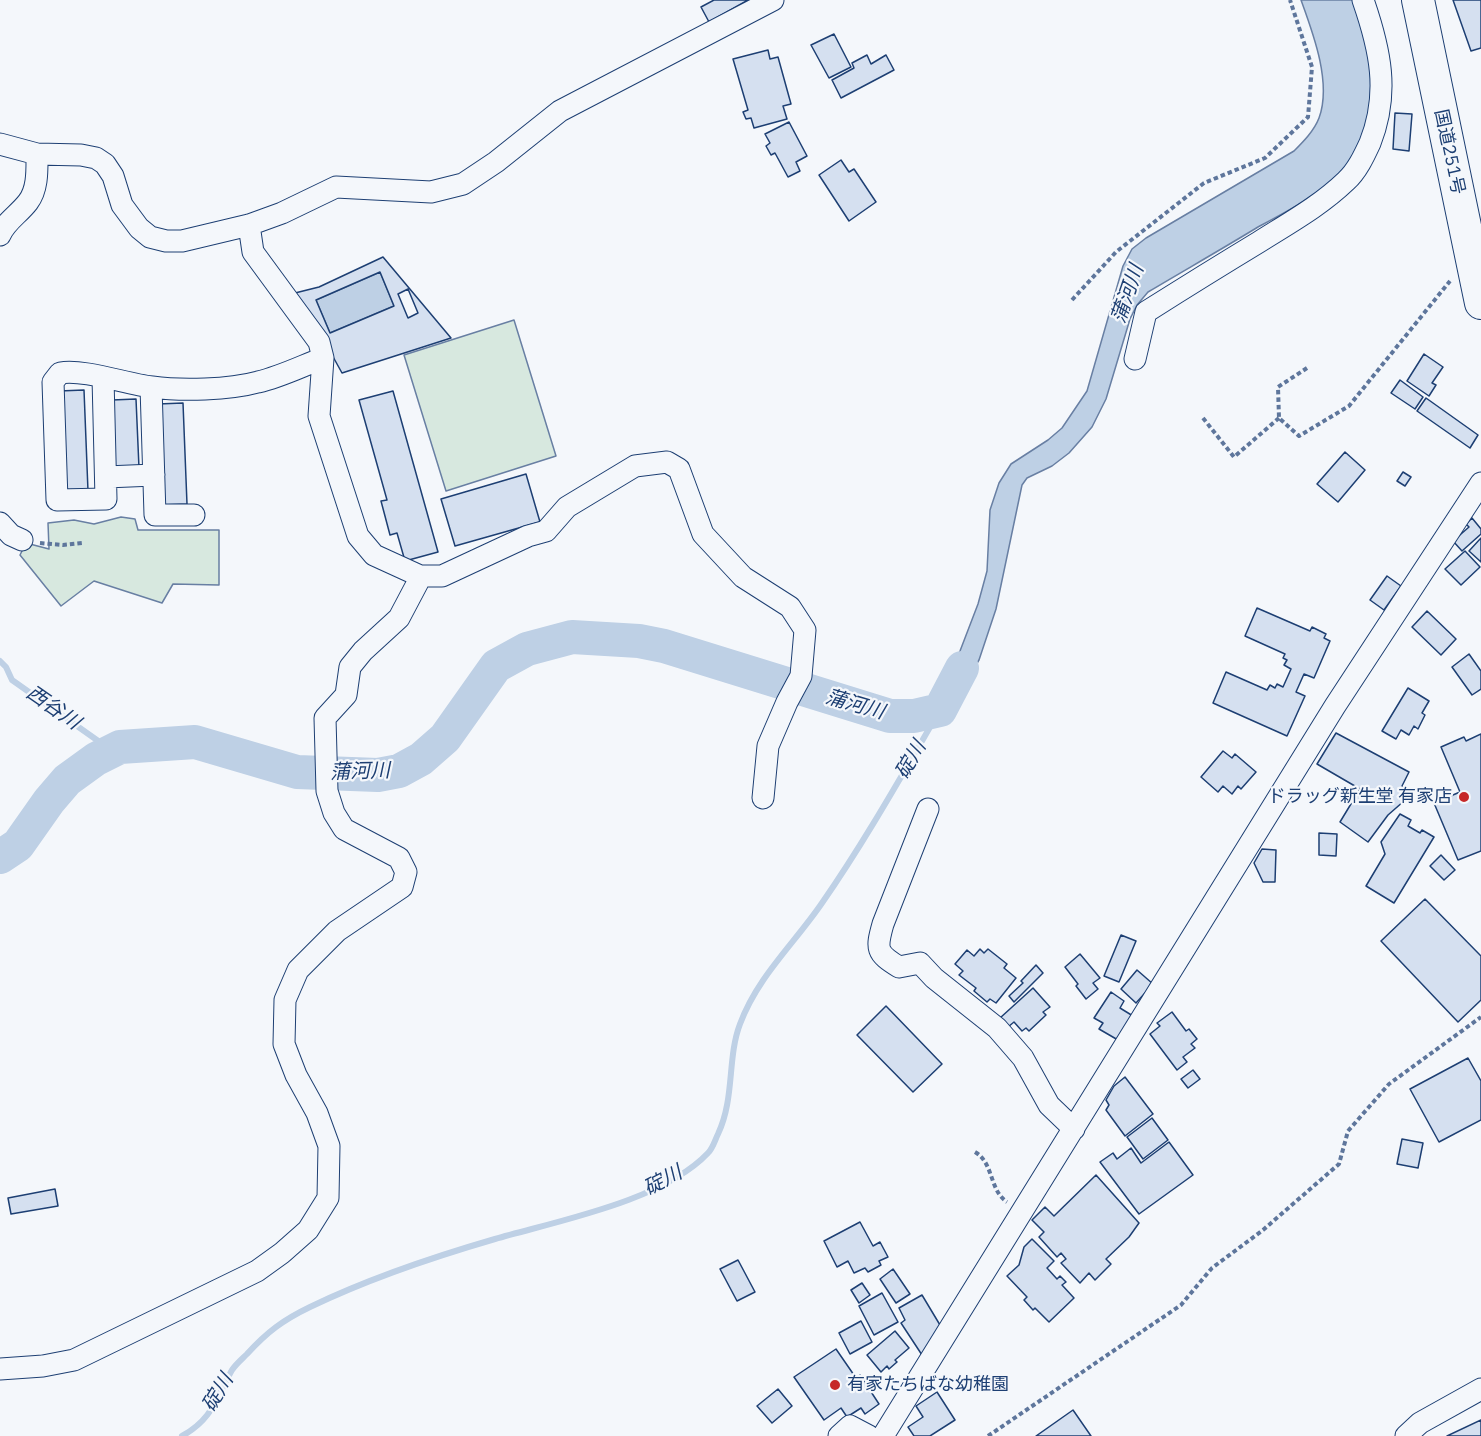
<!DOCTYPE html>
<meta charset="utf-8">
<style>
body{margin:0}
canvas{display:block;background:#f4f7fb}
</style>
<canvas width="1481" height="1436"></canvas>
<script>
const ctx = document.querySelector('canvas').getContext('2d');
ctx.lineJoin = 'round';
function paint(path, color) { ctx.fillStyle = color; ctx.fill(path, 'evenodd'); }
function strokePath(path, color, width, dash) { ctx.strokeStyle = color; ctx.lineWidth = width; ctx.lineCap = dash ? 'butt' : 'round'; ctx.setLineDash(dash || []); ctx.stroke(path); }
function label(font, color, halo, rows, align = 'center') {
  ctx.font = font + ' "IBM Plex Sans","Noto Sans JP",sans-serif'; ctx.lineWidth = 4.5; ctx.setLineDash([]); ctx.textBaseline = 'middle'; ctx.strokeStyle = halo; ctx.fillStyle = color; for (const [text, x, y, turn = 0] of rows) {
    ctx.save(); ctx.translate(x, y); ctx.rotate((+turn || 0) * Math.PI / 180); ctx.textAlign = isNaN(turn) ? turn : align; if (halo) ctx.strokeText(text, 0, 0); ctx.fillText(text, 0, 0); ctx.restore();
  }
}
const green = new Path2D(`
 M514,320L556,456L446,491L404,355Z
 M121,517L135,519L138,530H219V585L173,584L162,603L94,581L61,606L20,555L26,543L49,549L48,523L74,520L94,524Z`);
const water = new Path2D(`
 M1301,0H1354C1376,55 1385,130 1338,175C1315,197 1286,212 1258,227C1222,249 1185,270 1148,292L1137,305L1130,319L1106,399L1092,427L1069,453L1052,466L1027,478L1022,485L996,609L979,660L955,700L940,710L942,687L960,651L978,604L987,571L990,510L999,483L1011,464L1048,440L1062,428L1087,391L1123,266L1132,249L1146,238L1294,151C1303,142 1314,131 1319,118C1332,83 1313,33 1301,0Z
 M380,272L394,306L330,333L316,300Z`);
const stream = new Path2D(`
 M0,661L6,667L12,680L111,750
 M182,1436C213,1419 216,1398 232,1370C236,1364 242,1359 247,1354C267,1332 283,1320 310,1307C368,1279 433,1257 495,1239C557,1221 663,1201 708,1153C713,1148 715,1140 718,1134C735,1098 727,1058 740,1024C758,976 794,944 822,903C865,841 902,775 940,710`);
const river = new Path2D(`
 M0,857L18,845L49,801L67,780L96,759L120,747L195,742L297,772L378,775L399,771L421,759L445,738L496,666L527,649L572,637L639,641L664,646L890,716H914L940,710L962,668`);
const building = new Path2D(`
 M714,0H748L709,22L701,7Z
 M1453,0H1481V48L1471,51Z
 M834,34L851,67L829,78L811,45Z
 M768,50L770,59L778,57L791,104L783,106L787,119L754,128L751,118L746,119L743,112L748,110L733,59Z
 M867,55L871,64L886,55L894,70L841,98L832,80L854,68L852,63Z
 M1395,113L1412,114L1409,151L1393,149Z
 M789,122L807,156L796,162L800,171L788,177L775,153L771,155L766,146L770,143L765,134Z
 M841,160L849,172L854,169L876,202L849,221L819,175Z
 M383,257L451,338L342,373L311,317L291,294L319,287ZM380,272L394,306L330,333L316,300ZM408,289L418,313L408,318L398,294Z
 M1424,354L1443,367L1432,383L1436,385L1429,396L1407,381Z
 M1400,380L1423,397L1415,409L1391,393Z
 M84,390L88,491L63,492L59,391Z
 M393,391L438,552L405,561L397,533L390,535L381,501L387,500L359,400Z
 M1426,398L1478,435L1470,448L1417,411Z
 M136,399L139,468L114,469L112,400Z
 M183,403L187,504L162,505L158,404Z
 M1345,452L1365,470L1338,502L1317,484Z
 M1403,472L1411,477L1405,486L1397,481Z
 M526,474L540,522L455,546L441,499Z
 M1472,518L1481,529V534L1462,551L1453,541L1469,527L1466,524Z
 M1481,538V562L1469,551Z
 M1465,551L1480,567L1461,585L1445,569Z
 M1387,576L1401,586L1384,610L1370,600Z
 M1257,608L1310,631L1312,627L1326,634L1324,638L1330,641L1314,678L1304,674L1296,692L1305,696L1287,736L1213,703L1226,672L1267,690L1270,685L1275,688L1277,684L1283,687L1291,669L1284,665L1287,660L1283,658L1285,654L1245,636Z
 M1427,611L1456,639L1441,655L1412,627Z
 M1469,654L1481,671V689L1472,695L1452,667Z
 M1408,688L1429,701L1422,713L1425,715L1418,729L1414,726L1409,735L1401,730L1396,739L1382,731Z
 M1336,733L1409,772L1402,786L1412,794L1388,815L1368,842L1340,822L1360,789L1317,764Z
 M1481,734V851L1458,860L1434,803L1460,792L1441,747L1464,737L1466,741Z
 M1223,751L1232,758L1235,754L1256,772L1241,789L1238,786L1232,794L1223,786L1218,792L1201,777Z
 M1400,814L1411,820L1408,826L1420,833L1422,830L1434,837L1394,903L1366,886L1385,854L1381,842Z
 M1319,833L1337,834L1336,856L1319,855Z
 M1262,849L1276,850L1275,882H1263L1254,863Z
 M1441,855L1455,870L1444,880L1430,866Z
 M1425,899L1481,956V1000L1458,1022L1381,941Z
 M1121,935L1136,941L1119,982L1104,976Z
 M980,949L984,953L988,949L1007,964L1004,968L1016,978L996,1003L990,999L987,1002L974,991L976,988L959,975L963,971L955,964L967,950L974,956Z
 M1080,954L1100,978L1093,983L1098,989L1086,999L1076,986L1078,984L1065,967Z
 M1036,965L1043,973L1014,1002L1009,996L1023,983L1021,981Z
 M1137,970L1153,984L1136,1003L1121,989Z
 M1033,988L1050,1007L1043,1012L1046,1015L1029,1031L1026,1028L1022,1031L1014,1022L1008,1027L1000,1018Z
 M1111,992L1124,1001L1120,1008L1133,1016L1118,1040L1099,1029L1103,1023L1094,1018Z
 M886,1006L942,1064L913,1092L857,1035Z
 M1172,1012L1186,1031L1189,1029L1197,1039L1191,1044L1195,1048L1183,1057L1187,1062L1177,1070L1150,1034L1160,1026L1157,1023Z
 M1468,1058L1481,1081V1120L1439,1142L1410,1089Z
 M1193,1070L1200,1079L1188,1088L1181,1079Z
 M1125,1077L1153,1114L1125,1136L1106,1110L1109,1105L1106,1100L1114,1086Z
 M1152,1118L1168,1140L1143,1159L1127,1137Z
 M1402,1139L1423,1143L1418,1168L1397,1164Z
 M1169,1142L1193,1175L1139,1214L1100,1162L1113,1153L1117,1159L1131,1148L1141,1163Z
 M1096,1175L1139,1223L1129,1237L1106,1259L1111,1264L1095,1280L1089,1273L1080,1283L1061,1263L1066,1259L1061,1253L1057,1257L1039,1237L1044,1232L1032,1220L1045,1207L1054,1216Z
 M55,1189L58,1206L11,1214L8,1198Z
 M860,1222L873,1246L880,1242L888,1257L879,1261L881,1265L868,1272L865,1268L854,1273L848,1261L837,1267L824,1241Z
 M1032,1239L1054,1261L1047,1268L1057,1279L1060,1276L1066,1282L1062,1285L1074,1298L1049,1322L1035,1308L1033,1310L1024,1300L1027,1297L1007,1276L1019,1265L1024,1247Z
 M738,1260L755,1292L737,1301L720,1269Z
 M893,1269L910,1294L896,1303L880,1279Z
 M862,1283L870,1295L859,1303L851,1290Z
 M882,1293L898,1322L874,1335L859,1306Z
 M922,1295L940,1325L922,1355L901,1323L905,1320L899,1308Z
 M861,1321L872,1342L850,1354L839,1333Z
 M895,1331L909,1348L895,1360L897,1362L889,1369L887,1366L881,1372L867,1355Z
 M836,1349L856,1378L860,1375L879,1404L865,1414L861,1408L847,1417L841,1408L824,1420L794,1377Z
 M778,1389L792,1406L772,1423L757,1406Z
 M937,1392L955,1420L930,1436H914L908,1427L923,1417L916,1406Z
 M1073,1410L1091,1436H1036Z
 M1481,1420V1436H1447Z`);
const path = new Path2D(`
 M1072,300L1116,252L1204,183L1265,158L1308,117L1312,67L1290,0
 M1307,368L1278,387L1279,418L1299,436L1349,406L1450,281
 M1203,418L1234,457L1279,418
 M40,543L63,545L82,543
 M975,1152C994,1163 989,1190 1007,1202
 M988,1436L1181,1305L1212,1268L1263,1230L1339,1164L1348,1131L1389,1084L1481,1017`);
const minor = new Path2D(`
 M0,144L37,154L81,155L96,158L105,164L113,176L122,205L139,228L150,237L166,241H182L249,225L282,213L336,187L431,192L463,184L496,162L560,111L773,0
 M0,235C6,221 19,214 28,202C38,189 37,170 37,154
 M1135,359L1146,312C1184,288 1221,265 1259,242C1289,223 1320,206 1346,181C1357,171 1364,156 1370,143C1390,93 1380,49 1363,0
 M103,378L106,499L57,500L53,382L60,373C85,369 126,384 152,387C181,391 229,390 258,382C280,377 302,366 323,358
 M151,387L155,515H194
 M106,477L154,475
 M0,523L11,535L22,540
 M420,576H442L528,536L546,531L567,507L635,466L667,462L679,469L703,534L743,577L790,607L805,630L801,676L787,702L768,746L763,798
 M928,809L883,924C876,949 876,953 899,967L920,963L934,978L997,1028L1023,1058L1049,1105L1074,1129
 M0,1369L43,1366L74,1360L257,1271L282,1253L308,1230L328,1198L329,1146L317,1113L296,1075L284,1044L285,1000L298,970L337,931L402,887L406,872L399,858L344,829L334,813L327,791L325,718L346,695L350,667L363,651L399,618L418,582L420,576L374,555L358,536L319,416L323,358L319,342L253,252L249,225
 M839,1436L850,1426L869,1436
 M883,1436L1335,706L1481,483
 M1406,1436L1420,1423L1481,1389`);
const highway = new Path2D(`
 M1418,0L1481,303`);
const markers = [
 [1464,797,6,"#c62828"],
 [835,1385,6,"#c62828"]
];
const streetNames = [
 ["国道251号",1449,152,78]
];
const poiNames = [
 ["ドラッグ新生堂 有家店",1452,797],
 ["有家たちばな幼稚園",847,1385,"left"]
];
const waterNames = [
 ["蒲河川",1128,294,-71],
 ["蒲河川",855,705,16],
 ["西谷川",53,708,35],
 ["碇川",911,760,-60],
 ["蒲河川",360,772,-2],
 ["碇川",663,1181,-28],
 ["碇川",218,1393,-59]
];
paint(green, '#d7e8df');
strokePath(green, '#687fa3', 1.5);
paint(water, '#bed0e5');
strokePath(water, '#687fa3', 1.5);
strokePath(stream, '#bed0e5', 6);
strokePath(river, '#bed0e5', 34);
paint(building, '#d5e0f0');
strokePath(building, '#1d3f73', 1.5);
strokePath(minor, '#1d3f73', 23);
strokePath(highway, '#1d3f73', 34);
strokePath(path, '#5e769c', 4, [4.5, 3]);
strokePath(minor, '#f4f7fb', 21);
strokePath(highway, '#f4f7fb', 32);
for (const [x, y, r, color] of markers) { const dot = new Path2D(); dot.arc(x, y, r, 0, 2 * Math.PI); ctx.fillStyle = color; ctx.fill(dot); strokePath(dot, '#f4f7fb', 2); }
label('18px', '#1d3f73', '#f4f7fb', streetNames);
label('18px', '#1d3f73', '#f4f7fb', poiNames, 'right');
label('italic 20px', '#1d3f73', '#f4f7fb', waterNames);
</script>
